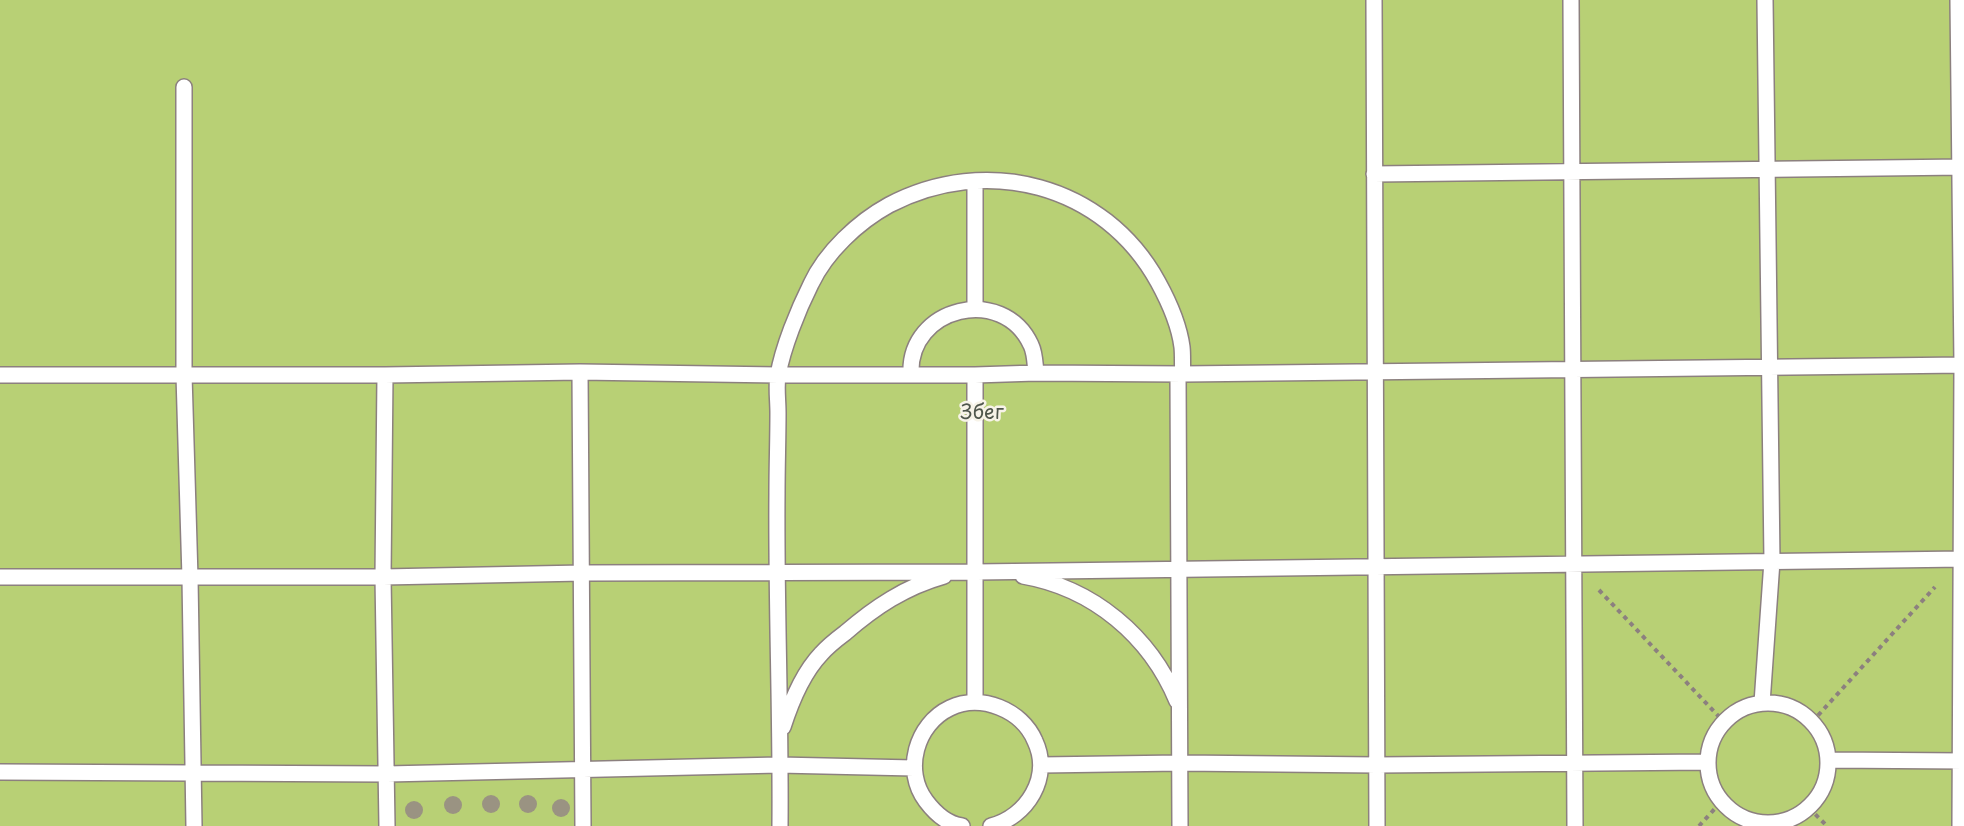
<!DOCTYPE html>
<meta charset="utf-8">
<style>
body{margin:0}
canvas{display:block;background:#f5dec3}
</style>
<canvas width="1964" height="826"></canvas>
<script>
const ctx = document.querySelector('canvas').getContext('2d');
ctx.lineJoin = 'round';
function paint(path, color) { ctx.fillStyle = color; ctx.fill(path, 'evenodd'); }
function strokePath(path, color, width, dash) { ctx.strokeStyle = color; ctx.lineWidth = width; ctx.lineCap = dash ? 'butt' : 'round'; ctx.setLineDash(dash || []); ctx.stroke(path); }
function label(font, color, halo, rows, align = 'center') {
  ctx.font = font + ' "Playpen Sans",sans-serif'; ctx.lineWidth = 5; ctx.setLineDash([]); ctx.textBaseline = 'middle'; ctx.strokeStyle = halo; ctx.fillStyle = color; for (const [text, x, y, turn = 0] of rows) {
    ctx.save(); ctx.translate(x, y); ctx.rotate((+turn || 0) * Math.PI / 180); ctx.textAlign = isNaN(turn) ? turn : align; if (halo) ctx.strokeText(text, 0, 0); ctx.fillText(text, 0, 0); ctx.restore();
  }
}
const green = new Path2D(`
 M0,0H1964V826H0Z`);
const path = new Path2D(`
 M1599,590L1724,722
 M1812,722L1935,587
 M1809,808L1827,826
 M1699,826L1721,802`);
const service = new Path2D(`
 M1374,0L1377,826
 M1571,0L1575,826
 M1958,0L1962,365L1960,826
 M1374,174L1964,167
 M975,181V309
 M580,372L583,826
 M911,374C908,307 1003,284 1031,345C1035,353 1035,364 1036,373
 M1178,374L1180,826
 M0,375H184V87
 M385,375L383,577L387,826
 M975,375V702
 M1023,576C1093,588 1150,636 1177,701
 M0,577H383L583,573L976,572L1964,559
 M1762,703L1772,561L1765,0
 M1708 763a60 60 0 1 1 120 0a60 60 0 1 1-120 0Z
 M783,727C791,702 802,674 821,654C828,646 837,639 845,633C875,607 905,587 944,576
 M1828,760L1964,761
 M1041,765L1180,763L1377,765L1707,762
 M0,772L387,774L779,765L914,768
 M194,826L190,578L184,375H385L580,372L778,375H975L1036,373L1183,374L1964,365
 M780,826C781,715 776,604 777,493C777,466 778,439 778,413C778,400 776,387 778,375C783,347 798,310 811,284C826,252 858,222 889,205C986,154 1104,184 1158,282C1169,302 1179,324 1182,347C1183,356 1182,365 1183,374
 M962,826C947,824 935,813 926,801C903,771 916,724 950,708C981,693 1022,710 1035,741C1052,777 1027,817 991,826`);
const trees = [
 [491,804],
 [528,804],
 [453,805],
 [561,808],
 [414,810]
];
const parkNames = [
 ["Збег",982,413]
];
paint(green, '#b8d075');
strokePath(service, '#8c807f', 18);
strokePath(path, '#8c807f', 4, [4.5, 4.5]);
strokePath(service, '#fff', 15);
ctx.fillStyle = '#9a9382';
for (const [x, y] of trees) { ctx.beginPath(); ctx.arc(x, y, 9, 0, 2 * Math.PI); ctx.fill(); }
label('20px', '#4f564c', '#f7f3e8', parkNames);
</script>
